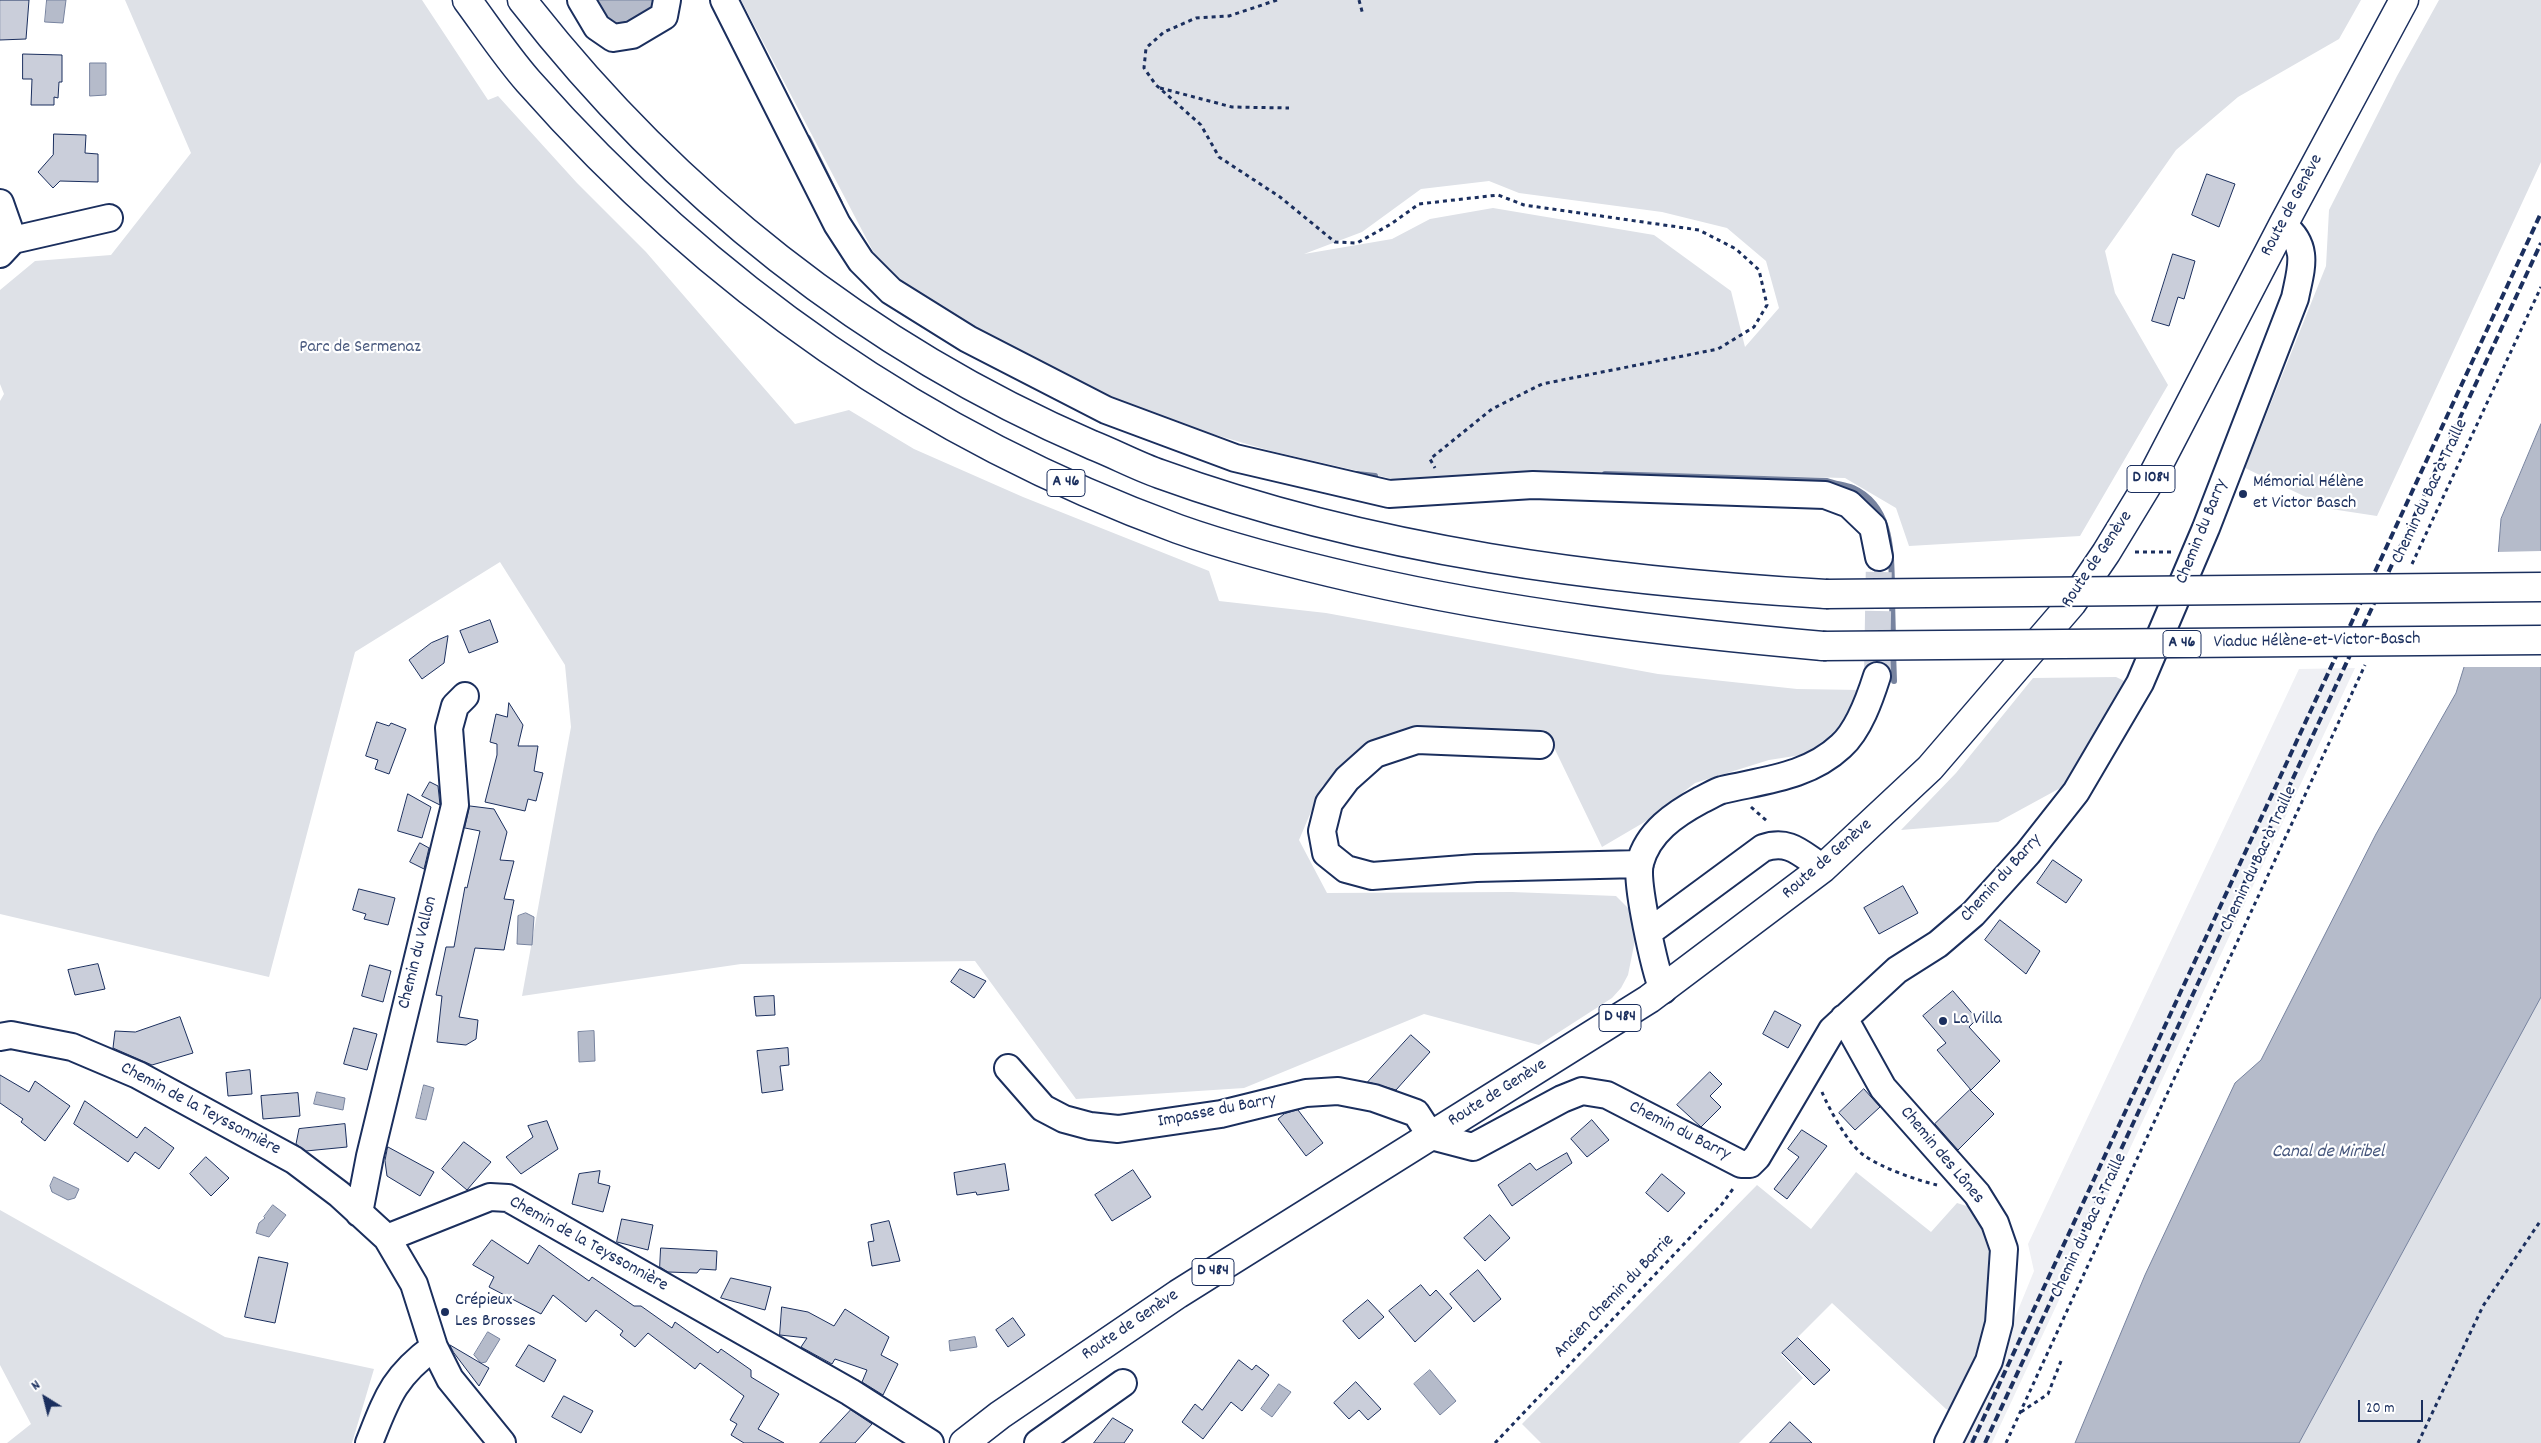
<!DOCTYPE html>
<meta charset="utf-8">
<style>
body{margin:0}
#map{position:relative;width:2541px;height:1443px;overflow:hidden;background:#fff;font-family:Dekko,sans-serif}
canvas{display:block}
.north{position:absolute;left:20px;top:1373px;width:50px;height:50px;-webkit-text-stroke:4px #fff;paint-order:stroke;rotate:324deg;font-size:14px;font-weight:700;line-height:20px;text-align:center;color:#1b2f5e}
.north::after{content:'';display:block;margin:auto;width:18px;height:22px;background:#1b2f5e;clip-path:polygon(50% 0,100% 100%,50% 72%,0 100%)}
.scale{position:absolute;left:2358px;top:1400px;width:65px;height:22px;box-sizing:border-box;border:2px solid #1b2f5e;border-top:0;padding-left:6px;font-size:15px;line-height:18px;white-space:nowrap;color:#1b2f5e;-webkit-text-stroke:4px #fff;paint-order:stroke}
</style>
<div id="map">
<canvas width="2541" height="1443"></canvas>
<div class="north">N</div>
<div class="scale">20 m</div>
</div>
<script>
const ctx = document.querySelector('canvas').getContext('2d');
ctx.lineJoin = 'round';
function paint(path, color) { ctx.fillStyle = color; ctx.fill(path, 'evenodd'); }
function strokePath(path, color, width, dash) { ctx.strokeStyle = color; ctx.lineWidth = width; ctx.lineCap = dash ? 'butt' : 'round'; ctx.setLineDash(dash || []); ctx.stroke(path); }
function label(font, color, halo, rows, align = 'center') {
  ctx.font = font + ' Dekko,sans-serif'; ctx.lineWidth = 4.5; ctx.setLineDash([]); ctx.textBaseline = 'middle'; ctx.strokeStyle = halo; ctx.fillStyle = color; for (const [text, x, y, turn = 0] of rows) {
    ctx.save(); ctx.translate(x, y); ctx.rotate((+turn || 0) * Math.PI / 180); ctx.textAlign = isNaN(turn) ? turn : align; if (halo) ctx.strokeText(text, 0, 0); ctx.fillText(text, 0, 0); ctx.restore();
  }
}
const built = new Path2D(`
 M2355,668L1992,1443H1957L1987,1386L2034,1271L2028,1244L2299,669Z`);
const green = new Path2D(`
 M125,0H422L488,100L498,96L577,183L646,252L795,424L849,410L914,449L1023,497L1209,571L1219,601L1326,613L1658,674L1797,689L1861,690L1843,724L1820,752L1769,760L1695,783L1648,820L1602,847L1547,733L1385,735L1322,786L1299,840L1327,893L1512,892L1616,896L1634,914L1637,930L1628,975L1621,988L1612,998L1539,1045L1424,1014L1244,1088L1076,1099L975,961L741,964L522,996L571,727L565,665L500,562L355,652L269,977L0,914V401L4,394L0,384V290L35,261L111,255L191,153Z
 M741,0H2361L2339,39L2238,97L2176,150L2105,251L2115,293L2168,385L2080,536L1909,546L1896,508L1845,478L1557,471L1406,482L1271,451L1161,419L1035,363L885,274ZM1489,181L1519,193L1662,212L1727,228L1766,261L1779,308L1745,347L1731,291L1654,235L1493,208L1430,219L1392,239L1304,254L1362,232L1421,189Z
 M2439,0H2541V162L2377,516L2331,509L2245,468L2326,266L2329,210L2397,76Z
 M2116,677L2133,685L2108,762L1998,822L1901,830L1956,773L2033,678Z
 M2541,997V1443H2299L2526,1024Z
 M1856,1172L1931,1232L1957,1203L1979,1210L1997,1258L1981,1365L1951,1411L1946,1409L1832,1303L1781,1354L1803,1378L1739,1443H1541L1522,1424L1757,1185L1811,1229Z
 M0,1210L225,1337L374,1369L352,1443H7L31,1424L0,1365Z`);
const water = new Path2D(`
 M47,0H66L63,23L45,22Z
 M589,0H659L654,12L627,27L613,28Z
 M90,63H106V95L90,96Z
 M2541,424V997L2299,1443H2075L2145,1275L2235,1083L2261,1060L2376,834L2456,693L2498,557L2501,519Z
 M526,913L534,917L532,945L517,944L518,916Z
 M594,1031L595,1061L579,1062L578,1032Z
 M424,1085L434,1088L426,1120L416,1118Z
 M317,1092L345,1098L343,1110L314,1104Z
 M54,1177L79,1189L75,1198L68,1200L52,1192L50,1186Z
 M273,1205L286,1215L269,1237L256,1233L259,1223L265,1218L264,1217Z
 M488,1332L500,1339L486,1362L481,1363L474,1355Z
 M975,1337L977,1347L950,1351L949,1341Z
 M1430,1370L1456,1401L1440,1415L1414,1384Z
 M1279,1384L1291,1392L1272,1417L1261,1409Z`);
const pier = new Path2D(`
 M2541,551V667H2461L2496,552Z`);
const stream = new Path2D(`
 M808,138L840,203
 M1357,474L1375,476
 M1605,474L1827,481C1835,484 1845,485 1853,488C1892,506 1891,550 1892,586
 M1892,599L1893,639
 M1893,651L1894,681`);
const building = new Path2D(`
 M0,0H29L26,39L0,40Z
 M23,54L62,55V82H59L58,98L54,97V105H31L32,79H23Z
 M54,134L86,135L85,153L98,154V182L60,181L53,188L38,172L53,155Z
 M2207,174L2235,184L2219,227L2192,215Z
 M2173,254L2195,261L2184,299L2178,297L2169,326L2152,321Z
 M490,620L498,642L469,653L460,631Z
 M448,636L444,663L422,679L409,660L431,643Z
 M509,703L523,725L518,746H538L534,771L543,773L536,801L528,799L525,811L485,802L497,755V744L490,742L496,714L507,717Z
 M377,722L389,726L391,723L406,729L389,774L375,769L378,760L366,756Z
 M430,782L438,786L440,805L422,796Z
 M408,794L431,807L422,838L398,831Z
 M470,806L494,809L507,832L500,860L514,861L504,899L514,900L504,950L475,948L459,1017L478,1020L476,1039L466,1045L437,1042L442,996L436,995L446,947H454L465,887L467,888L480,831L465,828Z
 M420,843L429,848L424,869L410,862Z
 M2053,860L2082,880L2066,903L2037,883Z
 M1903,886L1918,913L1879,934L1864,908Z
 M359,889L395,898L388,925L364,919L366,914L353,910Z
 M2000,920L2040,951L2026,974L1985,940Z
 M98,964L105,989L75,995L68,970Z
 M370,965L391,971L383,1002L362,996Z
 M960,969L986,981L974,998L951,982Z
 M1953,991L1977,1019L1969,1027L2000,1061L1971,1090L1937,1050L1946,1043L1923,1016Z
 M774,996L775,1015L756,1016L754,997Z
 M1775,1011L1801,1025L1788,1048L1763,1034Z
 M180,1017L193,1053L152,1065L113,1048L115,1031L135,1032Z
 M354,1028L377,1034L367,1070L344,1064Z
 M1411,1035L1430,1052L1396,1090L1368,1082Z
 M788,1048L789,1065L780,1066L783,1090L762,1093L757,1051Z
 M250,1070L252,1094L228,1096L226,1073Z
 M1710,1072L1722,1084L1710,1096L1721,1107L1701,1127L1677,1105Z
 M0,1075L29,1092L35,1081L70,1106L45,1141L21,1122L23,1119L0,1103Z
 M1864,1089L1880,1107L1855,1130L1839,1113Z
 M1970,1090L1994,1114L1958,1150L1935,1124Z
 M298,1093L300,1116L263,1119L261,1096Z
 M85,1101L137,1138L145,1127L174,1148L159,1169L135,1152L128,1162L74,1124Z
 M1298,1110L1323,1143L1306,1156L1278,1119L1284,1114Z
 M1592,1120L1609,1140L1587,1157L1571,1139Z
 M547,1121L558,1149L521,1174L506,1157L533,1137L528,1126Z
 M345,1124L347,1147L306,1151L296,1144L299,1129Z
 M1802,1130L1827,1146L1787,1199L1774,1189L1799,1157L1788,1149Z
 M464,1142L491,1162L467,1190L442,1169Z
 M388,1147L434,1172L420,1196L387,1176L385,1161Z
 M1567,1153L1572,1163L1512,1206L1498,1185L1530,1163L1536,1170Z
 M206,1157L229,1178L211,1196L190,1174Z
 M1005,1164L1009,1190L977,1195L976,1192L957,1195L954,1173Z
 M1133,1170L1151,1197L1112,1221L1095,1195Z
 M600,1171L598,1183L610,1186L603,1212L572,1204L579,1174Z
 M1662,1174L1685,1193L1668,1212L1646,1193Z
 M1490,1215L1510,1238L1485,1261L1464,1238Z
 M622,1219L653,1225L648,1250L617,1242Z
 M889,1221L900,1261L872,1266L868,1242L874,1241L871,1225Z
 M492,1240L528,1264L539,1245L589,1281L592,1277L634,1306H641L672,1328L675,1322L718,1353L721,1349L751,1370V1377L779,1394L758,1429L784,1443H744L731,1435L737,1424L730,1420L744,1396L700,1363L695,1369L648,1333L635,1347L620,1335L623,1331L596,1310L586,1322L553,1295L541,1314L489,1287L494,1277L473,1265Z
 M661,1248L717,1251L716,1270L700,1269L697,1273L668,1272L660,1267Z
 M259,1257L288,1263L275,1323L245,1317Z
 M1478,1270L1501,1299L1474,1322L1450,1294Z
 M731,1278L771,1287L765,1310L721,1298Z
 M1421,1285L1430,1296L1436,1290L1452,1308L1415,1342L1389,1311Z
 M1368,1300L1384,1317L1359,1339L1343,1321Z
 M782,1307L808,1312L834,1326L845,1309L889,1337L881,1355L898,1364L883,1395L862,1382L867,1370L835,1359L832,1364L801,1347L807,1338L780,1335Z
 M1013,1318L1025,1335L1008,1347L996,1330Z
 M1798,1338L1830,1370L1814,1385L1782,1353Z
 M450,1345L489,1368L479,1386L454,1353Z
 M529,1345L556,1360L544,1382L516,1366Z
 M1239,1360L1252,1370L1256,1365L1269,1375L1242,1411L1231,1402L1203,1439L1182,1422L1195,1404L1202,1410Z
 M1356,1382L1381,1409L1368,1420L1359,1410L1349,1419L1334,1403Z
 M564,1396L593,1411L581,1433L552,1417Z
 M851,1410L872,1424L855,1443H820Z
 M1113,1418L1133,1430L1124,1443H1094Z
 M1790,1422L1812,1443H1770Z`);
const minorTunnel = new Path2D(`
 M1877,676L1879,557`);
const path = new Path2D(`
 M1277,0L1229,16L1196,18L1164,32L1146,48L1144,68L1156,85L1201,125L1219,157L1280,197L1335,242L1357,243L1391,224L1419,204L1498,195L1524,205L1699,230L1736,249L1759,270L1767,305L1754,327L1718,349L1542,384L1492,409L1430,459L1435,468
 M1359,0L1363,15
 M1160,88L1232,107L1289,108
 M2135,552H2171
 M2412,564L2541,287
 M1751,807L1768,822
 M1822,1092C1829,1109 1849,1146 1865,1156C1882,1168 1916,1180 1937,1185
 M2021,1412L2048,1394L2061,1361
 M1495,1443L1722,1204L1735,1186
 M2006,1443L2365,665
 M2418,1443L2483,1306L2541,1220`);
const minor = new Path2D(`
 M581,0L597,27L613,38L632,35L664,16L667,0
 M724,0L837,224L861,261L891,291L968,339L1106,410L1235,458L1389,494L1533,485L1825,495L1849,504L1873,527L1879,557
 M0,203L13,240L0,254
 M13,240L109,218
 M1540,745L1417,740L1375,754L1347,779L1329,803L1322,831L1326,853L1346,869L1372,876L1476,868L1640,864
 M1649,932L1763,848C1790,839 1801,854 1823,868
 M1663,990C1655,970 1635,882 1640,863C1648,832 1675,814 1701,800C1708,797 1715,792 1722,790C1764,780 1808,777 1841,746C1859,730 1870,698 1877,676
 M1844,1018L1883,1088L1977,1194L1995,1223L2004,1249L1999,1323L1989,1361L1948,1443
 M0,1037L11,1035L72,1047L138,1075L294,1160L339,1194L387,1238L414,1284L434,1347L450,1379L502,1443
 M1008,1068L1043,1108L1064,1119L1090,1126L1118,1129L1221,1114L1306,1093L1338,1091L1374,1098L1416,1113L1431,1136L1473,1147L1562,1099L1582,1091L1607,1095L1741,1164H1750L1757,1157L1832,1030L1897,970L1938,944L1973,914L2028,853L2076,792L2140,683L2206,528L2295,298C2301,268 2310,247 2283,225
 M359,1213L370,1156L455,805L449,728L455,706L465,696
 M387,1238L490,1197L508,1198L850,1392L930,1443
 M369,1443C387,1398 393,1377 434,1347
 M1038,1443L1123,1383`);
const major = new Path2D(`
 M964,1443L1000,1415L1178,1294L1649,999L1823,868L1930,768L2072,603L2106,553L2151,479L2283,225L2404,0`);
const highway = new Path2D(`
 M467,0C487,27 506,56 528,81C708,285 923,436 1178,529C1237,550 1298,565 1359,579C1512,614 1667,632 1823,646
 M522,0C672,193 867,348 1092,445C1115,454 1137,466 1160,474C1372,551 1603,581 1826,594`);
const rail = new Path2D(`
 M1972,1443L2541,213
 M1985,1443L2541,243`);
const highwayBridge = new Path2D(`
 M1826,594L2541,587
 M1823,646L2541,640`);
const markers = [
 [2243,494,5,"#1b2f5e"],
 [1943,1021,5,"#1b2f5e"],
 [445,1312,5,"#1b2f5e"]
];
const shields = [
 [2151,479,48],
 [1066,483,38],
 [2182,644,38],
 [1620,1018,42],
 [1213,1272,42]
];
const shieldNames = [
 ["D 1084",2151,479],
 ["A 46",1066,483],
 ["A 46",2182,644],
 ["D 484",1620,1018],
 ["D 484",1213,1272]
];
const streetNames = [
 ["Route de Genève",2293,206,-62],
 ["Chemin du Bac à Traille",2431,492,-65],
 ["Chemin du Barry",2203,532,-68],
 ["Route de Genève",2098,560,-56],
 ["Viaduc Hélène-et-Victor-Basch",2317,642,-1],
 ["Chemin du Bac à Traille",2260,859,-65],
 ["Route de Genève",1828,860,-41],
 ["Chemin du Barry",2002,879,-48],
 ["Chemin du Vallon",419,953,-76],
 ["Route de Genève",1498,1094,-32],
 ["Chemin de la Teyssonnière",200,1110,28],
 ["Impasse du Barry",1217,1112,-11],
 ["Chemin du Barry",1679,1132,27],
 ["Chemin des Lônes",1941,1156,50],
 ["Chemin du Bac à Traille",2090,1226,-65],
 ["Chemin de la Teyssonnière",588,1245,29],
 ["Ancien Chemin du Barrie",1615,1297,-46],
 ["Route de Genève",1131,1326,-34]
];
const parkNames = [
 ["Parc de Sermenaz",360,349]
];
const poiNames = [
 ["Mémorial Hélène",2253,484],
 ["et Victor Basch",2253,505],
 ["La Villa",1953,1021],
 ["Crépieux",455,1302],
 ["Les Brosses",455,1323]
];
const waterNames = [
 ["Canal de Miribel",2328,1153]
];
paint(built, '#eff0f4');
paint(green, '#dee1e7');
paint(water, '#b5bbca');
strokePath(water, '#77839f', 1);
paint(pier, '#fff');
strokePath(stream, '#77839f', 6);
paint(building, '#caceda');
strokePath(building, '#1b2f5e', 1);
strokePath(minorTunnel, '#d1d5df', 26, [26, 13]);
strokePath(minor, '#1b2f5e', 30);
strokePath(major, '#1b2f5e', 31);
strokePath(highway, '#1b2f5e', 31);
strokePath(path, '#1b2f5e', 3, [4, 4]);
strokePath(minor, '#fff', 26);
strokePath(major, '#fff', 28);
strokePath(highway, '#fff', 28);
strokePath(rail, '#1b2f5e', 4, [8, 4]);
strokePath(highwayBridge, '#1b2f5e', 31, []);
strokePath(highwayBridge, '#fff', 28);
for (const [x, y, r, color] of markers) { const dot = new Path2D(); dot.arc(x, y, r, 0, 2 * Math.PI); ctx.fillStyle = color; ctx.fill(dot); strokePath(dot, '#fff', 2); }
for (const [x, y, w] of shields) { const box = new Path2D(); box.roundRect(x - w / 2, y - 13.5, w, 27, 4); ctx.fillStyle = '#fff'; ctx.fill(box); strokePath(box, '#1b2f5e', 1); }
label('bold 16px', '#1b2f5e', null, shieldNames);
label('18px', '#1b2f5e', '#fff', streetNames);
label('18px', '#4c5c80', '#fff', parkNames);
label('18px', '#1b2f5e', '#fff', poiNames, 'left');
label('italic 19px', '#49597e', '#fff', waterNames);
</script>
